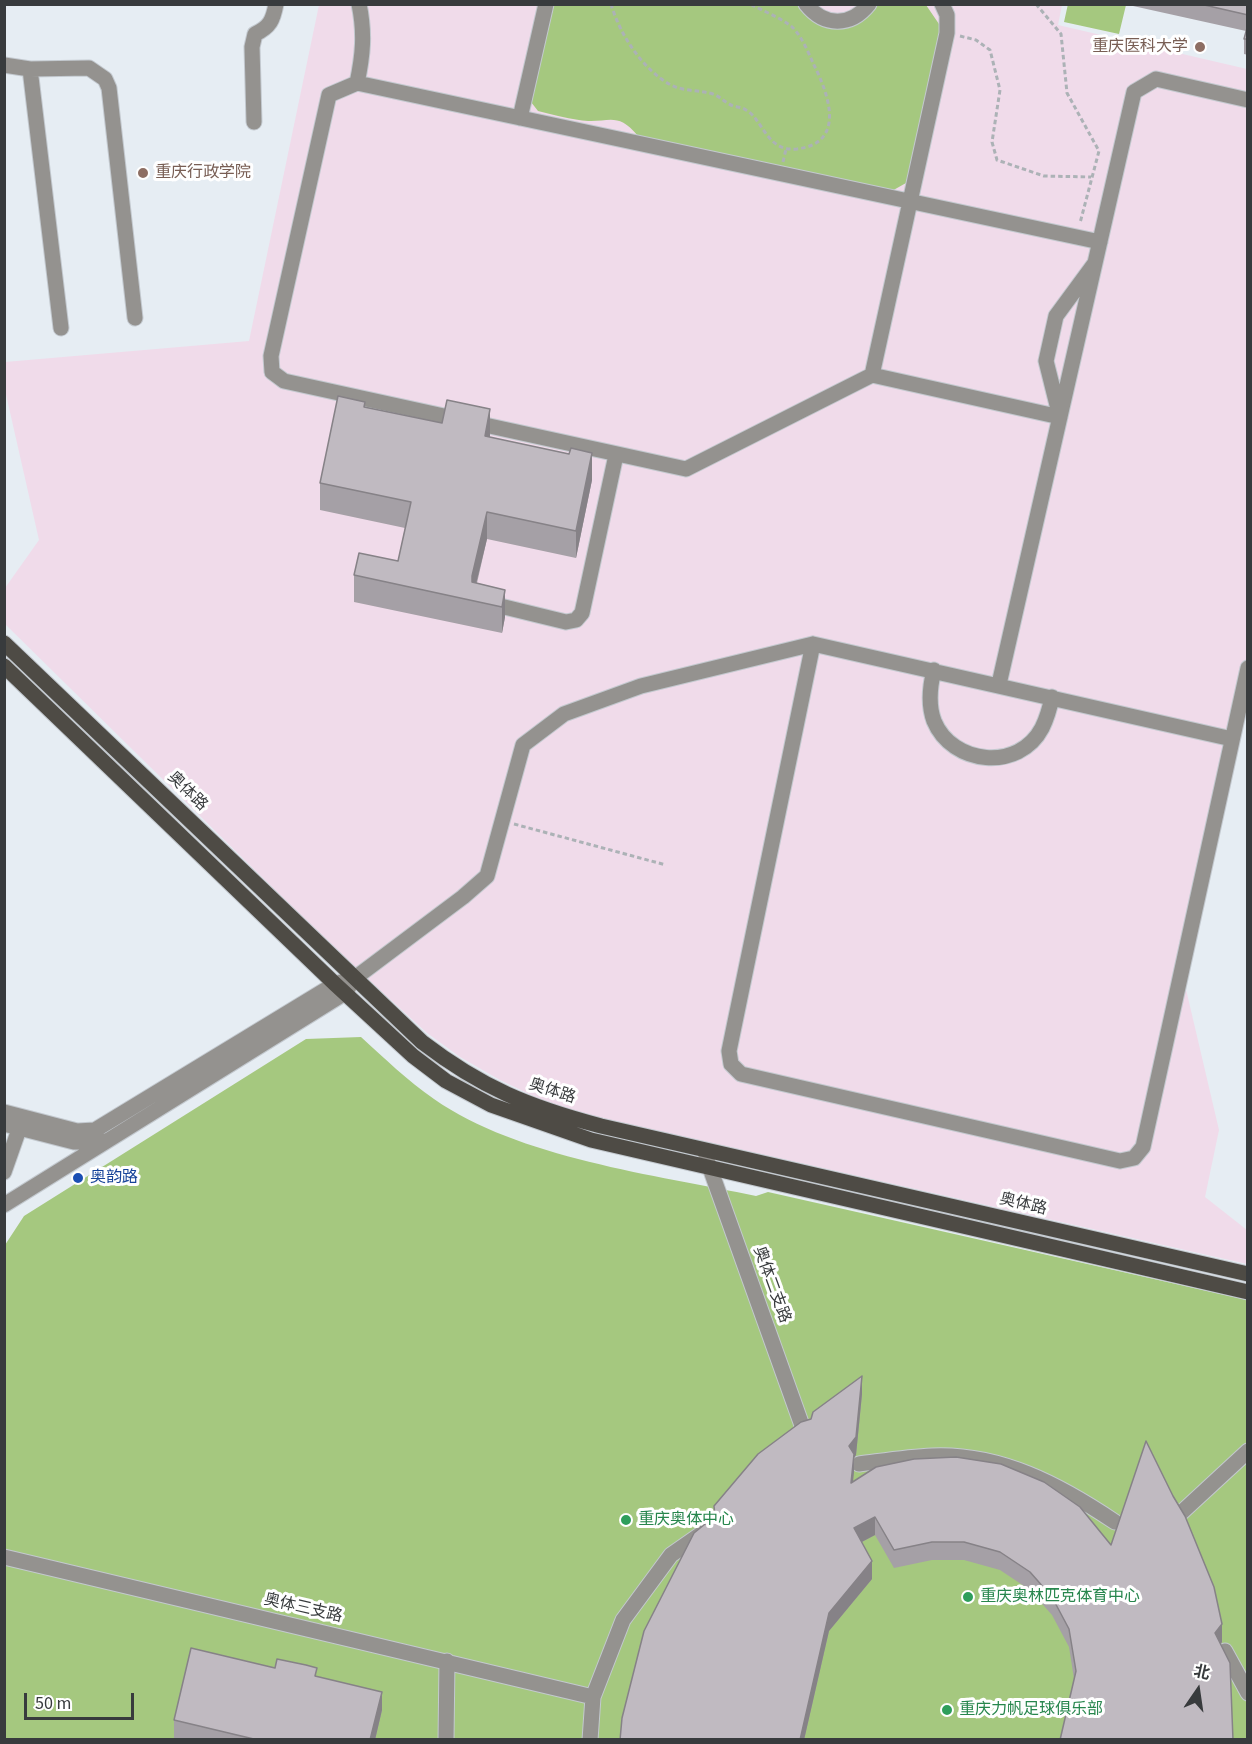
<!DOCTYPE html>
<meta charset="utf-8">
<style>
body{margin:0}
#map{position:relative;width:1252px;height:1744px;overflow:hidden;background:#e6edf3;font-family:"Source Sans 3","Noto Sans SC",sans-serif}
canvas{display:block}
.frame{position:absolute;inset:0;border:6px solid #383b3d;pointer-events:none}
.north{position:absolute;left:1168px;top:1660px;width:60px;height:60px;-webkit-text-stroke:4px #fff;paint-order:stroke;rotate:13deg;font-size:16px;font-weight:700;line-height:24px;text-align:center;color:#383b3d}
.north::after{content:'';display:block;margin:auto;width:21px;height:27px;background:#383b3d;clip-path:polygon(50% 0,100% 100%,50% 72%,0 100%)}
.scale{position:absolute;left:24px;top:1693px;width:110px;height:27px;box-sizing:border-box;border:3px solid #383b3d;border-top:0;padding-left:8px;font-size:18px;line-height:21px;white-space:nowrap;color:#383b3d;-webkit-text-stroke:4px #fff;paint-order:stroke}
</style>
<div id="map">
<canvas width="1252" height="1744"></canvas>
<div class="frame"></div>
<div class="north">北</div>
<div class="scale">50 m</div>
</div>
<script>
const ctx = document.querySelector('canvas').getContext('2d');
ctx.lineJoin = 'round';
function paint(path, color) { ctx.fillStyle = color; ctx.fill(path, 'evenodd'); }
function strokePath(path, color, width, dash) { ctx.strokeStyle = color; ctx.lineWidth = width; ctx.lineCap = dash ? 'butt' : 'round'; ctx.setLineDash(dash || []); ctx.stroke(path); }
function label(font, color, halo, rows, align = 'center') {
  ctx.font = font + ' "Source Sans 3","Noto Sans SC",sans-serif'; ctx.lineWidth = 6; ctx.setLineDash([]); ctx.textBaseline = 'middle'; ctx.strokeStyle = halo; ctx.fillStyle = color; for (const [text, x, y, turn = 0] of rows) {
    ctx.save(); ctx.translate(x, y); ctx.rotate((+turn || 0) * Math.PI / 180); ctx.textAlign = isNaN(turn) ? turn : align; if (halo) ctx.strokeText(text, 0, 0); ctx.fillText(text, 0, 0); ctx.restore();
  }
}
const commercial = new Path2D(`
 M319,5H1062L1058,25L1247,69V688L1185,985L1219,1130L1205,1197L1247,1230V1264L602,1118L548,1103L500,1080L460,1057L427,1033L333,947L5,624V588L39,540L5,390V362L249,341Z`);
const green = new Path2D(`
 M1068,4L1126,5L1119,34L1064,22Z
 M554,5H799C805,10 812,20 819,24C842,36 863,22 876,5H926L939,24L940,38L906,183L890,192L638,136C616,109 607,125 579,120C565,118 551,114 538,111L531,102Z
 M361,1037C384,1058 408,1081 434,1099C518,1158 656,1175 756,1196L768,1192L1247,1300V1739L5,1740V1245L24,1216L306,1039Z`);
const path = new Path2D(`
 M611,4C620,35 642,68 669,84C681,91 696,90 709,93C719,95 724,102 733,106C737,107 742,107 746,110C763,119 766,152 797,149C847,143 828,93 814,65C808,52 802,36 791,26C779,17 763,11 750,4
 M1036,4L1061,34L1067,93L1099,151L1080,223
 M960,36L976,40L990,50L1000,90L992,142L997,160L1044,176L1091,177
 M783,162L786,149
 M514,824L666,865`);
const minor = new Path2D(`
 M359,4C365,33 363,55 357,83L329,95L271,356L272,372L284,381L686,469L872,375
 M806,4C824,27 851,27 869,4
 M942,4L947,15V33L872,375L1060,417L1046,361L1056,316L1095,263
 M4,65L30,69L89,68L105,79L109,88L135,318
 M30,69L61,328
 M357,83L1100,242
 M520,118L546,4
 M254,122L252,47L255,34C270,27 273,20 276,4
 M488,603L566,622L576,620L582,613L616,455
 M813,644L729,1051L731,1064L741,1074L1120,1161L1134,1158L1143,1147L1248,668
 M934,670C930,686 928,705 934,721C952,765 1019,772 1042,728C1047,718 1050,707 1052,697
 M999,684L1134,92L1156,79L1248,100
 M4,1112L77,1131L95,1130L335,984L355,978L463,897L487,876L523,745L564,714L641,686L813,644L1232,739
 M4,1124L74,1142L103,1141
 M706,1157L804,1431
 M4,1172L23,1118
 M4,1205L345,993L352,982
 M859,1464C883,1461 908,1457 932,1456C1000,1453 1060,1485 1115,1522
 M1182,1512L1248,1451
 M4,1557L593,1697
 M1225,1651L1248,1693
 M446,1740L447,1661
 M590,1740L593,1697L623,1620L671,1555L704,1532`);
const major = new Path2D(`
 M4,643L422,1042C482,1088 529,1107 601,1126L1248,1274
 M4,666L335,984L413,1056L446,1081L491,1105L591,1140L1248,1292`);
const wall = new Path2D(`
 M1133,4H1248V55L1244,54V39L1246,31L1133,6Z
 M365,407L490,437L592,480L576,558L487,539L477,583L505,590V617L502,633L354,602V575L398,561L405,528L320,510V483Z
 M862,1394L856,1455L854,1458L853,1482L1111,1545L1222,1642L1221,1644L1074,1679L1069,1647L1052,1615L1030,1590L1000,1570L964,1560H932L894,1568L875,1535L862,1542L872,1579L829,1631L804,1740H620L714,1517V1506L811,1419Z
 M275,1668L317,1677L382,1710L375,1740H179L174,1738V1720Z`);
const shadedWall = new Path2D(`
 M490,409V436L485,462V436Z
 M592,453V480L576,558V531Z
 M487,512V539L472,600V576Z
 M505,590V617L502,633V607Z
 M862,1376V1394L856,1455L854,1458V1472L851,1501L849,1446Z
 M875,1517V1535L854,1546V1528Z
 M872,1561V1579L829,1631L804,1740H800L829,1613Z
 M1222,1624V1642L1215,1651V1633Z
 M382,1692V1710L375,1740H370Z`);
const building = new Path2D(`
 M1200,4H1248V15Z
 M1248,24V39H1244Z
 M338,396L365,402L364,407L442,423L447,400L490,409L485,436L569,454L571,448L592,453L576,531L487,512L472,576V582L505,590L502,607L354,575L359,553L398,561L411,502L320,483Z
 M862,1376L856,1437L849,1446L854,1454L851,1483L876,1467L914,1459L956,1457L1001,1464L1044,1482L1080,1507L1111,1545L1146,1441L1173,1496L1185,1516L1214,1587L1222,1624L1215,1633L1230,1663L1233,1740H1060L1076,1671L1069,1629L1052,1597L1030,1572L1000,1552L964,1542H932L894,1550L875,1517L854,1528L872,1561L829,1613L800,1740H620L622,1718L644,1631L694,1533L715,1516L714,1506L758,1454L801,1422L811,1419L813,1412Z
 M191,1648L275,1668L277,1659L306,1665L317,1668L315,1676L382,1692L370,1740H258L174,1720Z`);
const markers = [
 [1200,47,6,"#8d6e63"],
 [143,173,6,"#8d6e63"],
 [78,1178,6,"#1a4fb4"],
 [626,1520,6,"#2e9e5b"],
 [968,1597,6,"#2e9e5b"],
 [947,1710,6,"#2e9e5b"]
];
const educationNames = [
 ["重庆医科大学",1188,47],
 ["重庆行政学院",155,173,"left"]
];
const streetNames = [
 ["奥体路",187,792,44],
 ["奥体路",552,1092,18],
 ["奥体路",1023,1205,13],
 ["奥体二支路",771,1285,70],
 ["奥体三支路",303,1609,13]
];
const transitNames = [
 ["奥韵路",90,1178]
];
const leisureNames = [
 ["重庆奥体中心",638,1520],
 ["重庆奥林匹克体育中心",980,1597],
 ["重庆力帆足球俱乐部",959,1710]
];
paint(commercial, '#f0dbea');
paint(green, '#a5c87f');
strokePath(minor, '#c3c9cf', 17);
strokePath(major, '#c3c9cf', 17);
strokePath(path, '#acb2b6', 3, [4.5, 3]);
strokePath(minor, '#94928f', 15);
strokePath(major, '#4e4b45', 15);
paint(wall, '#a5a0a6');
paint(shadedWall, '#868287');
paint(building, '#c0bac1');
strokePath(building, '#868287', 1.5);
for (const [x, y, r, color] of markers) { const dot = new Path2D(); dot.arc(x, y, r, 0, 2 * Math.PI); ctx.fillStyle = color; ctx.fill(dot); strokePath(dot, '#fff', 2); }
label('16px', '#785e54', '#fff', educationNames, 'right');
label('16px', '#383b3d', '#fff', streetNames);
label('16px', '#164399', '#fff', transitNames, 'left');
label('16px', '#27864d', '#fff', leisureNames, 'left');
</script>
